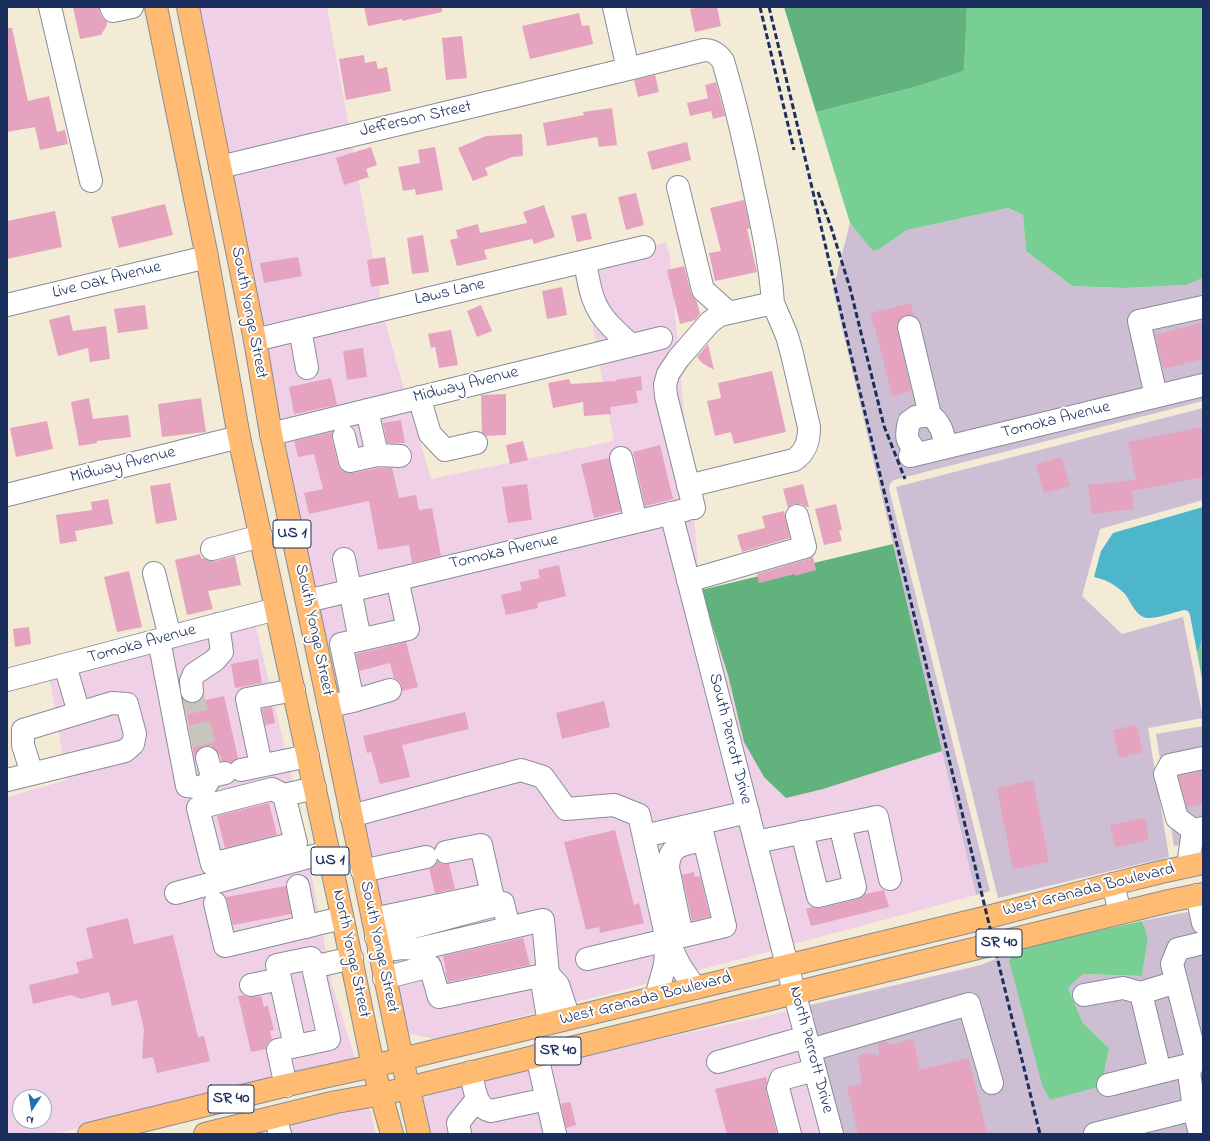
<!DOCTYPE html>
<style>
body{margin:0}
#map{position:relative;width:1210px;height:1141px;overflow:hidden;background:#f3ebd5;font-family:"Indie Flower",sans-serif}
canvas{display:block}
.frame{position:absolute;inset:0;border:8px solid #1b2f5e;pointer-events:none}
.north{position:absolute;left:12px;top:1089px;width:40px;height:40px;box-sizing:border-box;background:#fff;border:1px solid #a4acbf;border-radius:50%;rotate:192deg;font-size:11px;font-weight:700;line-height:16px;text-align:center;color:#1b2f5e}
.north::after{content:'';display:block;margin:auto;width:14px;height:18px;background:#1f6fb2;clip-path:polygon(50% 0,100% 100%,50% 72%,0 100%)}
</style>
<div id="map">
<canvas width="1210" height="1141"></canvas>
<div class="frame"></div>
<div class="north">N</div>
</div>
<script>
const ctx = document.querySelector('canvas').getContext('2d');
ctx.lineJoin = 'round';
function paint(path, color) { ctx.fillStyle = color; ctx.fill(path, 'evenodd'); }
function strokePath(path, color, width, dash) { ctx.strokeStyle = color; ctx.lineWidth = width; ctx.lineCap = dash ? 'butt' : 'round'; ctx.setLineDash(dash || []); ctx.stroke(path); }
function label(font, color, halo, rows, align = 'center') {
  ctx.font = font + ' "Indie Flower",sans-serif'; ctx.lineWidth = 4; ctx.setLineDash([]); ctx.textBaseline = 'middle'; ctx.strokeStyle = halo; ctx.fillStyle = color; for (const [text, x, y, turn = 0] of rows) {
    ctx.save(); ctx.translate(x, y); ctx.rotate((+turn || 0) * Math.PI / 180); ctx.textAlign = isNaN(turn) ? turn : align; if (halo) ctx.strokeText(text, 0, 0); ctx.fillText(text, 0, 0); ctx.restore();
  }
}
const built = new Path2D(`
 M198,7H327L349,127L229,156L222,120Z
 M352,144L381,301L261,330L232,172Z
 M666,242L670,257L692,500L312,591L281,440L410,408L431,479L614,441L599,362L670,345L668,328L596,345L582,270L653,254L652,247Z
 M384,318L405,392L277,423L264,346Z
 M694,517L700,587L728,675L744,742L786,798L823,789L942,751L976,895L790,945L681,520Z
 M665,524L775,950L435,1039L410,1034L403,1013L316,607Z
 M255,623L298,803L332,984L356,1061L284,1077L55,1134H8L7,1129V797L67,780L50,679ZM20,1097H44V1121H20Z
 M791,1010L824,1134H427L419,1099L511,1071L772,1015Z
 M369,1105L376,1134H240Z`);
const industrial = new Path2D(`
 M1008,208L1023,215L1026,251L1072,286L1124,288L1186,285L1203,278V377L901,449L903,466L1203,394V401L894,480L890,484L889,489L990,891L976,895L833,289L850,223L874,251L878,250L907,230Z
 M1203,408V500L1100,529L1082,596L1122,634L1183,617L1203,718L1148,728L1169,857L998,898L896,487Z
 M1203,726V841L1174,846L1156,734Z
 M1203,909V1134H840L806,1006L981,965L1019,949L1009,960L1109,1048L1083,1023L1068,988L1083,974L1142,976L1148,938L1142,921Z`);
const green = new Path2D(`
 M967,7H1203V278L1186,285L1124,288L1072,286L1026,251L1023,215L1008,208L907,230L878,250L873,251L850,223L816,112L915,87L964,71Z
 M1203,634V685L1197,652L1200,647Z
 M1142,921L1148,938L1142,976L1083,974L1068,988L1083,1023L1109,1048L1101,1086L1050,1100L1042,1085L1009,960L1020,948Z`);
const forest = new Path2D(`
 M784,7H967L964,71L915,87L816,112Z
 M893,544L942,751L823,789L786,798L764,777L744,742L728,675L701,590Z`);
const water = new Path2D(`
 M1203,507V634L1200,647L1197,652L1190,615L1188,611L1184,610C1174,612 1157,619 1147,618C1135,616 1131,601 1124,593C1114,584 1107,580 1094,577L1101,551L1113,533Z`);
const building = new Path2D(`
 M73,7H99L100,13L102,17L107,21V25L101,35L80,39Z
 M364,7H442V12L402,21V19L368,26Z
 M699,7H717L721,26L695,32L690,9Z
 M579,13L582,26L589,25L593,44L530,59L522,26Z
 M7,28H12L28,101L49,96L57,132L65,130L68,144L40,150L35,127L7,132Z
 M462,36L467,78L446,80L442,38Z
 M364,55L365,63L376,61L378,69L387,67L391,91L346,100L339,59Z
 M655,75L659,92L638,97L634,80Z
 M716,82L725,116L713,119L711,111L690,116L687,103L708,98L705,85Z
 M612,108L617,145L599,147L597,137L547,146L543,123L584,115L583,112Z
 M522,134L523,156L512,157L485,168L488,175L473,181L458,148L486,136Z
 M687,142L691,160L652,170L647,152Z
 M371,147L377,165L366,169L369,177L344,185L336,158Z
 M435,147L443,190L416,195L415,189L403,191L398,167L420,163L418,150Z
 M636,193L644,225L626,230L618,197Z
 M744,200L750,228L747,229L757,272L715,281L709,253L721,251L710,208Z
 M165,204L173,235L119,248L111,217Z
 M544,205L555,237L534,244L532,239L484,250L487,259L457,266L450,240L458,238L456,230L478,224L480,233L527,223L523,212Z
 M55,211L62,247L7,259V221Z
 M586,213L592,239L577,242L571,216Z
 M423,235L429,272L412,274L407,238Z
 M298,257L302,276L264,283L260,263Z
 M385,257L389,284L371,287L367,260Z
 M684,266L691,293L697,302L700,314L695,320L680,324L667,270Z
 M562,287L567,315L547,319L542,291Z
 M911,303L914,316L906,315L901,318L897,323H896L911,391L892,396L875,328H874L870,313Z
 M145,305L148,329L118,333L114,309Z
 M481,305L492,331L477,337L467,311Z
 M69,315L73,331L106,326L110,359L90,362L88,348L58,356L49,320Z
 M1203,322V359L1163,369L1155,335Z
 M451,330L458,365L439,368L435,347L431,348L428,334Z
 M708,344L714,370L702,363L697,357Z
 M363,348L367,377L347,380L343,351Z
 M772,371L786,432L734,444L731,432L715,436L707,401L721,398L718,383Z
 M641,376L642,390L636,391L638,403L610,407L611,414L584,416L583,402L553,408L548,383L569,379L571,384L616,381V380Z
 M331,378L337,405L294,414L289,387Z
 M506,394V435L486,436L482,433L481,395Z
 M89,398L93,419L128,415L131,437L97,441V443L79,446L71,402Z
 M201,398L206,432L162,437L158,404Z
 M401,420L405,443H387L383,423Z
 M47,421L53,449L16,457L10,428Z
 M1203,427V477L1132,491L1133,509L1092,514L1088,485L1136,480L1128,442Z
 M332,432V439L338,464L341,470L347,473H352L378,468H392L399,498L416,495L419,510L432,508L441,556L412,563L409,545L378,550L369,501L309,514L304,493L323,489L314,454L298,457L294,441Z
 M523,441L528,460L510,464L506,445Z
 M660,445L673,499L645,506L633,452Z
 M1061,457L1070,486L1044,493L1036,464Z
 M609,458L621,511L594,518L581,464Z
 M170,483L177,520L156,524L150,486Z
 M527,484L532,520L508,523L502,487Z
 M803,484L809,507H806L801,504H794L788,508L783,489Z
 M108,499L113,524L75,531L77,541L60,544L56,515L92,510L91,502Z
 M836,504L842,530H839L842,541L824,545L815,509Z
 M784,511L790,538L742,552L737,535L765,528L762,516Z
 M200,554L201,558H203L209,561H215L235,556L241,585L208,591L213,609L187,615L175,560Z
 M813,557L816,570L795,576V574L759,583L757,574L808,559Z
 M559,565L566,596L537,603L538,608L506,615L501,595L522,590L520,582L540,578L538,570Z
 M129,571L142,627L117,632L104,577Z
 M29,627L31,644L15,647L13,629Z
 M406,642L418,687L402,691V686L399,681L394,678L390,663L359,671L356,654Z
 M258,659L262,683L235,688L231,664Z
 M224,696L238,758L231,763L228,761H222L220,755H219L215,749L210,746H204L198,750L195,755V761L184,700L187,703H194L199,701L201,699L202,701Z
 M604,701L610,727L562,739L556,713Z
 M272,707L275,723L265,725L262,709Z
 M465,712L469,729L402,745L410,777L380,784L371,752L367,753L363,736Z
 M1136,725L1143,752L1119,758L1113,730Z
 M1203,771V804L1187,807L1178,776Z
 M1033,780L1049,862L1013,869L997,788Z
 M269,803L277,835L225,848L217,816Z
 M1145,818L1149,840L1115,847L1110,825Z
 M615,830L634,905L639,903L644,923L600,933L599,927L586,930L564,842Z
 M438,861L442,864H449L455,889L435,893L429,869L434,866Z
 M694,872L695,877L700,876L710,917L692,921L682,875Z
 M286,886L291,914L233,925L226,897Z
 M884,890L889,907L811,926L806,909L813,907L821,908L858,899L865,894Z
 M128,918L134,944L173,935L198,1037L204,1036L210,1061L157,1073L153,1057L142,1059L144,1029L137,1000L112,1006L109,992L81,999L71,995L33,1004L29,985L79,973L76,962L93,958L86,928Z
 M523,938L530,965L448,982L445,973L446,972L443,956Z
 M244,995L247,997H253L261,996L264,1007L268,1006L274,1030L270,1031L272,1039L269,1041L266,1046V1049L251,1052L238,996Z
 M913,1039L920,1070L969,1058L987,1134H858L847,1087L862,1084L858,1058L861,1054L865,1053L879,1056L878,1043L886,1041L890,1045Z
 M766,1077L767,1081L766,1091L777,1134H727L715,1089Z
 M570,1102L576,1125L566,1128L561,1104Z`);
const minorTunnel = new Path2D(`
 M192,691L207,758`);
const minor = new Path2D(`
 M50,7L91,181
 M111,7L113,11L132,7
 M628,69L704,50C713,50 718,54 723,61C734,98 743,136 751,174C760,217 770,259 773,303L720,315L710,322L678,359L668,374L665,385L666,396L694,508
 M220,167L628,69L614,7
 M678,187L703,290L729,313
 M585,261C589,286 592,308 611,326C617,333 624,338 631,345
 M7,305L207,257
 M909,327L930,415L916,417L909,422C905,440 907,440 918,454
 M300,329L307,368
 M255,340L644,247
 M1156,396L1139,321L1203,307
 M419,397L430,434L445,450L476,443
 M367,410L377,455
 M930,415C942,424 943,434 946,447
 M271,434L661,338
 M344,436L350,461L377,455L400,456
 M910,456L1203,385
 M621,458L636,522
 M688,486L794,460C806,452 809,441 809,427L792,354L787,336L773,303
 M7,495L239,437
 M671,513L787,965L832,1134
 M212,549L261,536
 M344,559L360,640
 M154,573L170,637
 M688,581L805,547L797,516
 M307,601L685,510
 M159,640L187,786L204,788L212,776L225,773
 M65,665L79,713
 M7,680L276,609
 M192,691L191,681L194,674L215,660L222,652L218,624
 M353,701L390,690
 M329,706L353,701L341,644L408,629L397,579
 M207,758L212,776
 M261,765L247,699L294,690
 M241,770L308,756
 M7,780L125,751L133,744L135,734L127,704L112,703L23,730V745L32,774
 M284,795L272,789L198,808L212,864L296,843L284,795L315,788
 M351,816L521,770L543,777L566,809L614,805L639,815L667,940L680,966L695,988
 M1193,830L1177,818L1165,774L1170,765L1203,758
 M802,832L818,896L855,887L840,825
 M644,836L748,812
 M756,842L877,817L890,879
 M1188,866L1193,830L1203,828
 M362,871L426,857
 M1113,884L1120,913
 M298,886L306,927
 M176,893L328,852
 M1197,895L1203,923
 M215,903L225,946L342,918
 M373,919L492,894L481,845L446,852
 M682,936L668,868C669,843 684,845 704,840
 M376,937L503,903L509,928
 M379,951L402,948L418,949L543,920L548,974L558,985L569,1018
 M587,959L725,926L700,823
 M384,978L430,966L439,997L548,974L543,988L549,1023
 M251,985L280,979
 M1141,993L1176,982
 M1084,995L1123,988L1141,993L1160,1072L1193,1064
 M656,997L665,965L667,940
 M295,1046L277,965L311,958L313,967
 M810,1050L969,1004L992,1083
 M537,1056L555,1134
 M1196,1058L1172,964L1178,949L1203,943
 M718,1062L806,1037
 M471,1072C474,1086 475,1108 491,1111L547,1099
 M1108,1085L1160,1072
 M286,1086L278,1050L329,1039L313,967L352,958
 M275,1117L280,1134
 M460,1134L458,1123L477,1099
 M790,1134L778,1088L781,1079L815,1070
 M1095,1134L1194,1109
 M1200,1134L1194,1109L1189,1072L1196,1058L1202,1056`);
const major = new Path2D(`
 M156,7L207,257L239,437L346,934L373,1066L392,1134
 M188,7L255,340L271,434L329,706L402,1059L419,1134
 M89,1134L287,1085L373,1066L988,917L1113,884L1161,872L1203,863
 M205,1134L336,1102L382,1094L408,1088L1169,901L1203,894`);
const rail = new Path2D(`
 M760,7L794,150
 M769,7L799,132L850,351L1040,1134
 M818,192L831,227L850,288L884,426L905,479`);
const shields = [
 [292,534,38],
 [330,861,38],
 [999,943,46],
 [558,1051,46],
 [231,1099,46]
];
const shieldNames = [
 ["US 1",292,534],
 ["US 1",330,861],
 ["SR 40",999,943],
 ["SR 40",558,1051],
 ["SR 40",231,1099]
];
const streetNames = [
 ["Jefferson Street",416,120,-13],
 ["Live Oak Avenue",107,281,-14],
 ["Laws Lane",450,293,-13],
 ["South Yonge Street",248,313,79],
 ["Midway Avenue",466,386,-14],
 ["Tomoka Avenue",1056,421,-14],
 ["Midway Avenue",123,466,-14],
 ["Tomoka Avenue",504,553,-13],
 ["South Yonge Street",313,630,78],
 ["Tomoka Avenue",142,645,-15],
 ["South Perrott Drive",729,739,76],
 ["West Granada Boulevard",1089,891,-14],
 ["South Yonge Street",378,947,78],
 ["North Yonge Street",350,954,78],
 ["West Granada Boulevard",646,1000,-14],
 ["North Perrott Drive",810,1050,75]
];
paint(built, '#efd0e7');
paint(industrial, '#cdbed3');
paint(green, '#78cf94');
paint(forest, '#62b27e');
paint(water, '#4db6cb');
paint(building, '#e5a3bf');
strokePath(minorTunnel, '#c8c5bd', 22, [22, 11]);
strokePath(minor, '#878d9a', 24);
strokePath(major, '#878d9a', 24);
strokePath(minor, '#fff', 22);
strokePath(major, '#ffbb71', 22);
strokePath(rail, '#1b2f5e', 3, [6, 3]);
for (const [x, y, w] of shields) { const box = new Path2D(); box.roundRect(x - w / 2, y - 14, w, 28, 3); ctx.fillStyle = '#fff'; ctx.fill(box); strokePath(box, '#1b2f5e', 1); }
label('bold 16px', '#1b2f5e', null, shieldNames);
label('17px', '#1b2f5e', '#fff', streetNames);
</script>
